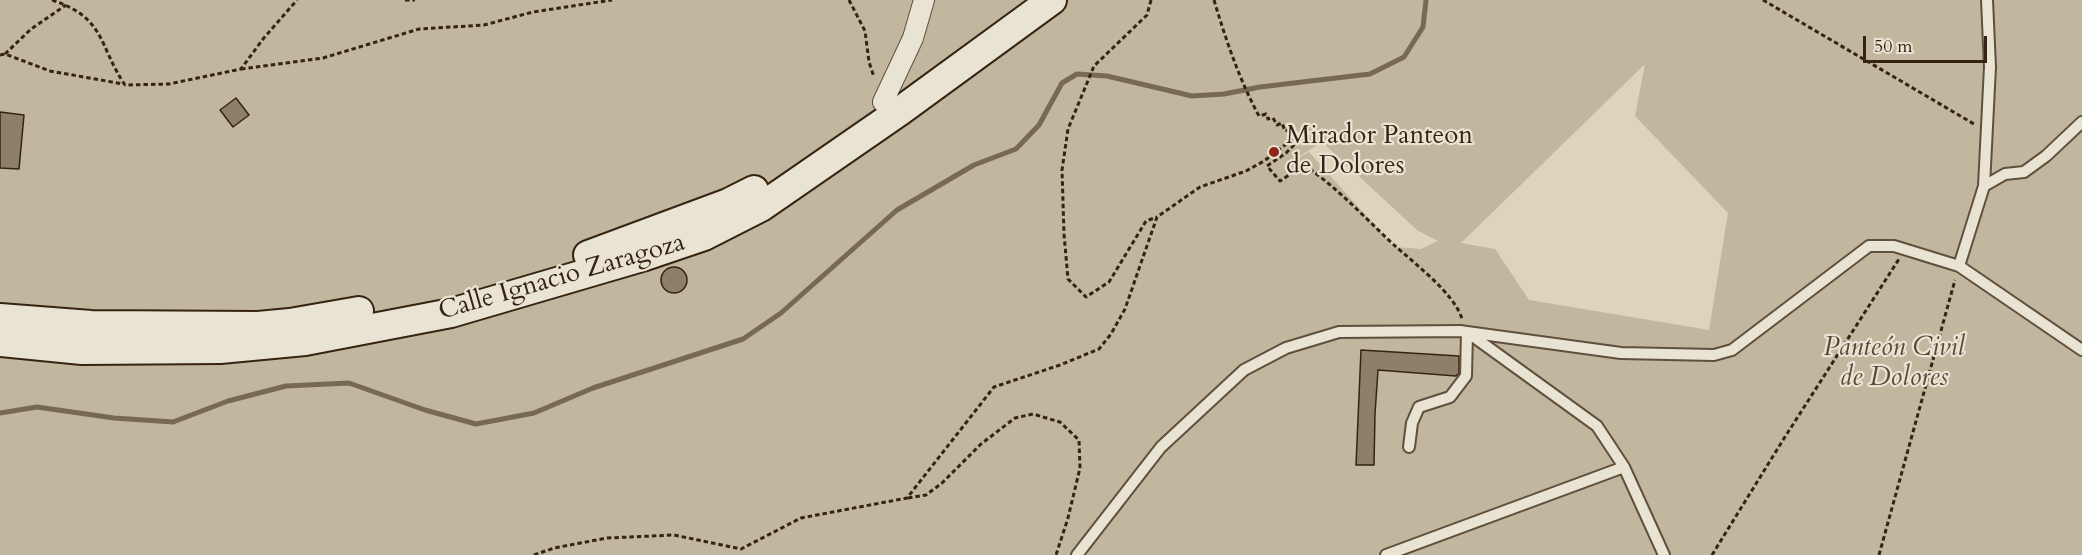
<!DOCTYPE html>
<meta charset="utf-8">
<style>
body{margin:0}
#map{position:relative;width:2082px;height:555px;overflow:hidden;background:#ddd4bb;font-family:Cardo,serif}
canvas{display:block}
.scale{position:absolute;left:1863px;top:36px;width:124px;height:27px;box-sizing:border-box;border:3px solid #362311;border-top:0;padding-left:8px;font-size:18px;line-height:21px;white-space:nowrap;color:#362311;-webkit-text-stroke:4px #e9e3d3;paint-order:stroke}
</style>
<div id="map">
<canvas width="2082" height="555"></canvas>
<div class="scale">50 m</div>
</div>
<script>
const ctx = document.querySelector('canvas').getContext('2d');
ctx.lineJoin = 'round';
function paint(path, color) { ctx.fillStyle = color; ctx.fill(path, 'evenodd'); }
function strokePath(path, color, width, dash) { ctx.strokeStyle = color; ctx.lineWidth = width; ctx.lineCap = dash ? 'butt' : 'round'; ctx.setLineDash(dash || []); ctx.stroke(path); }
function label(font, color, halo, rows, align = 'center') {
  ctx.font = font + ' Cardo,serif'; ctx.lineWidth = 4.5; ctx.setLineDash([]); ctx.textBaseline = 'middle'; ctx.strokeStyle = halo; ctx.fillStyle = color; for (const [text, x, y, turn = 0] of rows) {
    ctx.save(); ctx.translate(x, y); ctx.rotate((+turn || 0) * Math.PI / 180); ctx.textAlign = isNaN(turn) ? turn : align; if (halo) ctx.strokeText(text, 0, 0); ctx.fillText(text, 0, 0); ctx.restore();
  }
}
const green = new Path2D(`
 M0,0H2082V555H0ZM1645,64L1635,116L1728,213L1709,330L1529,300L1495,249L1461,243ZM1322,142L1417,230L1438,241L1421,249L1394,247L1309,152L1278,170Z`);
const stream = new Path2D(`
 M0,413L37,407L114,418L173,422L228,401L286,386L349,383L425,410L476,424L534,413L593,388L743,339L781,313L897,210L974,165L1016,149L1039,125L1062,83L1077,74L1107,76L1192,96L1224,94L1260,87L1370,74L1404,57L1423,27L1426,0`);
const building = new Path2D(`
 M236,98L249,115L233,127L220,110Z
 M0,112L24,115L19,169L0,168Z
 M661 280a13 13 0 1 1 26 0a13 13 0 1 1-26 0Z
 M1361,350L1459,356V373L1456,376L1378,370L1375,414L1374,465H1356Z`);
const path = new Path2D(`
 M52,0C106,18 98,45 125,85L169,84L241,69L263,39L297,0
 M405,0H415
 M849,0L865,31L869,62L874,77
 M1151,0L1147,15L1094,66L1068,129L1062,170L1064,234L1068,279L1086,297L1109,282L1146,221L1157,217
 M1214,0C1226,40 1239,79 1259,116L1266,114L1268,119L1273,118L1277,125L1282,123L1285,131L1289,130L1294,138
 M1763,0L1974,124
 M5,54L31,29L66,5
 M0,55L5,54L50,71L123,84
 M241,69L323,58L419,29L484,25L533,12L612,0
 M908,498L926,495L942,483L981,444L1015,418L1033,414L1060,422L1079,440L1080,468L1068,518L1056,555
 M534,555L554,548L607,538L674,535L741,549L801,518L907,498L994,387L1060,365L1099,349L1111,334L1125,309L1157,217L1200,187L1246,171L1264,161L1294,138L1297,142L1286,153L1267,166L1280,181L1304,165C1338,188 1365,218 1394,245C1414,263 1455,294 1462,319
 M1712,555L1783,440L1899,259
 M1879,555L1955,280`);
const lane = new Path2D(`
 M1984,186L2005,174L2024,172L2046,156L2082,122
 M1959,266L1984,186L1990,67L1987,0
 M1409,447L1412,423L1419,407L1450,397L1466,376L1467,332L1621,353L1714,355L1732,350L1869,246H1894L1959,266L2082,350
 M1077,555L1161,447L1244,370L1286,348L1339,332L1460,331L1467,332L1597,426L1624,467L1664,555
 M1386,555L1624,467`);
const street = new Path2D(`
 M883,102L913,38L924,0`);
const secondary = new Path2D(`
 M588,255L728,203L754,190
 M0,318L91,325L258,326L290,323L359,311
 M0,342L82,350L220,349L305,341L451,313L642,257L704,236L761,207L900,111L1052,0`);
const markers = [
 [1274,152,6,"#8f2418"]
];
const poiNames = [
 ["Mirador Panteon",1286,137],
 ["de Dolores",1286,167]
];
const streetNames = [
 ["Calle Ignacio Zaragoza",562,278,-16]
];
const parkNames = [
 ["Panteón Civil",1894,349],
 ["de Dolores",1894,379]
];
paint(green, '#c1b69e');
strokePath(stream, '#786954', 5);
paint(building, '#8d7f69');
strokePath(building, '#362311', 1.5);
strokePath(lane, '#604f3c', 14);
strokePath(street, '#604f3c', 22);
strokePath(secondary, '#362311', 32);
strokePath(path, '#362311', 3, [4.5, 3]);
strokePath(lane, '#e9e3d3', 10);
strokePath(street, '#e9e3d3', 20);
strokePath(secondary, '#e9e3d3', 28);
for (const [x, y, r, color] of markers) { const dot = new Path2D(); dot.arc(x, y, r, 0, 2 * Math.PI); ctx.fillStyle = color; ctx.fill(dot); strokePath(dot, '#e9e3d3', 2); }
label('26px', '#362311', '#e9e3d3', poiNames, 'left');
label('26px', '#362311', '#e9e3d3', streetNames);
label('italic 26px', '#594834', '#e9e3d3', parkNames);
</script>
